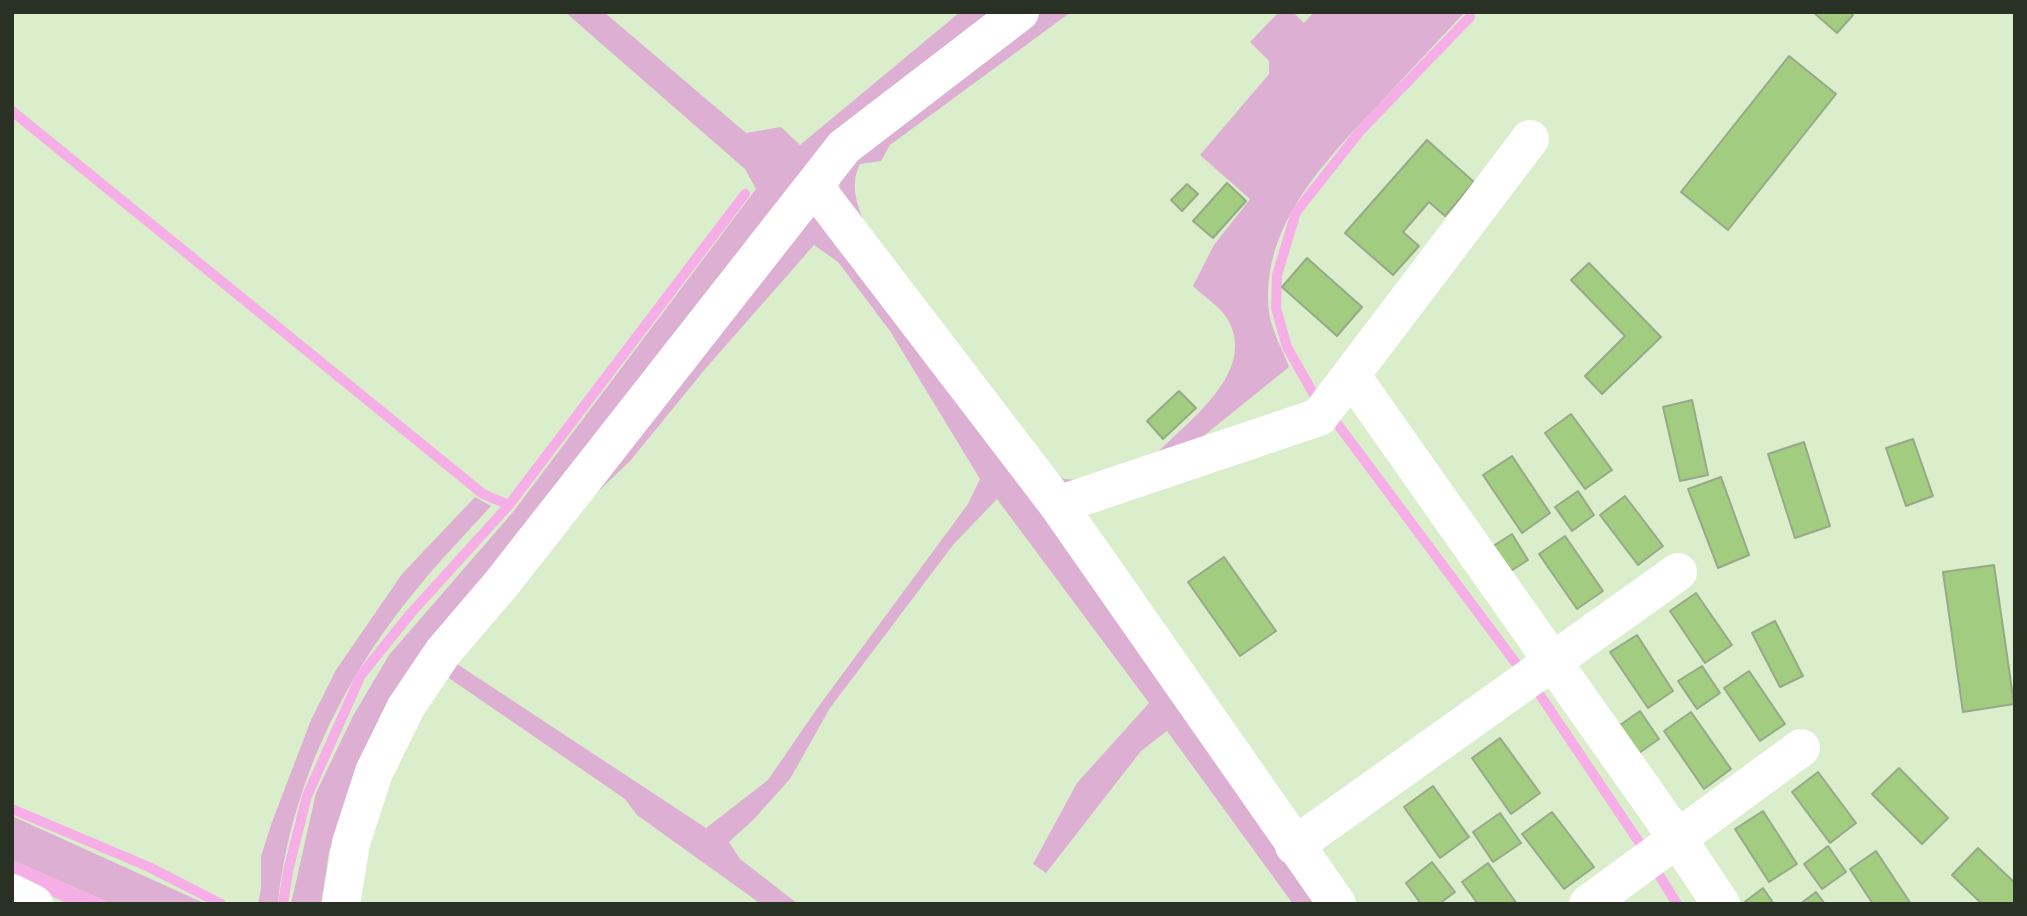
<!DOCTYPE html>
<style>
body{margin:0}
#map{position:relative;width:2027px;height:916px;overflow:hidden;background:#dbeecc;font-family:"Titillium Web",sans-serif}
canvas{display:block}
.frame{position:absolute;inset:0;border:14px solid #293024;pointer-events:none}
</style>
<div id="map">
<canvas width="2027" height="916"></canvas>
<div class="frame"></div>
</div>
<script>
const ctx = document.querySelector('canvas').getContext('2d');
ctx.lineJoin = 'round';
function paint(path, color) { ctx.fillStyle = color; ctx.fill(path, 'evenodd'); }
function strokePath(path, color, width, dash) { ctx.strokeStyle = color; ctx.lineWidth = width; ctx.lineCap = dash ? 'butt' : 'round'; ctx.setLineDash(dash || []); ctx.stroke(path); }
const green = new Path2D(`
 M565,12H604L746,133L781,127L800,145L960,12H1000L838,141L339,820L329,852L321,904H291L316,793L353,716L389,655L513,512L756,189L745,169Z
 M1036,12H1071L890,145L881,161L860,164C850,183 856,204 865,223L1047,470L1064,479L1092,481L1060,491L840,196L839,177L844,164Z
 M1279,12H1293L1304,23L1314,12H1465C1437,42 1409,72 1381,102C1326,160 1260,225 1269,312C1271,330 1283,350 1289,367L1170,463L1158,452C1190,420 1257,371 1228,320C1221,307 1203,296 1193,286L1214,245L1250,199L1200,155L1269,74V61L1250,42Z
 M809,215L836,229L1323,904H1293L1167,731L1141,751L1046,873L1033,864L1077,783L1149,703L997,499L953,545L830,708L790,779L753,820L729,842L740,859L798,904H761L637,815L625,799L443,674L454,662L706,828L768,780L816,710L968,504L980,479L890,331L838,262L814,245L706,368L630,461L561,527Z
 M475,497L491,506C466,534 439,561 416,590C343,678 290,788 278,903L258,904L261,888V856L272,822L311,720L336,670L402,574Z
 M12,816L206,904H112L12,860Z`);
const water = new Path2D(`
 M12,860L112,904H68L12,877Z`);
const stream = new Path2D(`
 M12,111L483,494L509,505
 M1317,400L1287,347L1276,308L1277,275L1296,212L1361,130L1470,17
 M1333,418L1518,666
 M1536,689L1641,845
 M12,809L149,867L221,904
 M1654,867L1677,904
 M283,904L288,871L307,796L361,675L411,613L509,505L745,194`);
const building = new Path2D(`
 M1813,12H1850L1853,15L1837,33Z
 M1789,56L1836,94L1728,230L1681,192Z
 M1427,140L1474,182L1445,216L1429,202L1403,232L1419,246L1393,275L1345,233Z
 M1227,183L1246,201L1213,238L1193,221Z
 M1187,184L1198,194L1182,211L1171,200Z
 M1307,258L1362,307L1337,336L1282,287Z
 M1589,263L1661,337L1602,394L1585,376L1625,336L1571,280Z
 M1179,391L1196,408L1163,439L1147,421Z
 M1692,400L1708,475L1680,481L1663,407Z
 M1571,414L1612,470L1585,489L1545,433Z
 M1913,439L1933,496L1906,506L1886,448Z
 M1804,442L1830,526L1795,538L1768,454Z
 M1512,456L1550,513L1522,533L1483,475Z
 M1721,477L1749,555L1718,568L1688,489Z
 M1578,491L1594,515L1572,531L1555,507Z
 M1625,496L1663,546L1638,565L1600,515Z
 M1512,534L1528,560L1503,576L1487,550Z
 M1565,536L1603,591L1577,609L1539,554Z
 M1224,557L1276,631L1240,656L1188,582Z
 M1994,565L2014,704L1963,712L1943,572Z
 M1696,593L1732,645L1705,663L1670,611Z
 M1775,621L1803,676L1780,687L1752,633Z
 M1637,635L1673,691L1648,708L1610,652Z
 M1702,666L1720,693L1697,709L1678,681Z
 M1749,671L1785,724L1760,741L1724,688Z
 M1640,711L1659,739L1632,758L1613,730Z
 M1691,712L1731,769L1704,789L1664,731Z
 M1500,738L1540,793L1511,814L1472,758Z
 M1899,768L1948,818L1922,844L1872,794Z
 M1818,772L1856,823L1830,843L1792,792Z
 M1433,786L1469,837L1440,858L1404,807Z
 M1763,811L1797,864L1769,882L1735,829Z
 M1552,812L1594,867L1564,889L1522,834Z
 M1500,813L1521,843L1493,862L1473,832Z
 M1828,846L1846,872L1822,889L1804,864Z
 M1978,848L2015,883V904H1982L1952,875Z
 M1876,851L1911,904H1873L1850,869Z
 M1432,862L1455,892L1439,904H1421L1406,883Z
 M1488,863L1517,904H1478L1462,882Z
 M1763,888L1774,904H1742Z
 M1816,892L1825,904H1800Z`);
const minor = new Path2D(`
 M814,186L1058,505L1337,904
 M1351,375L1677,838L1721,904
 M1058,505L1319,417L1530,139
 M1294,846L1678,572
 M12,893L34,904
 M341,904L351,843L374,772L406,707L443,652L502,583L844,147L1020,12
 M1588,904L1801,748`);
paint(green, '#ddafd3');
paint(water, '#f6aee7');
strokePath(stream, '#f6aee7', 10);
paint(building, '#a2cc7f');
strokePath(building, '#96a989', 2);
strokePath(minor, '#fff', 38);
</script>
